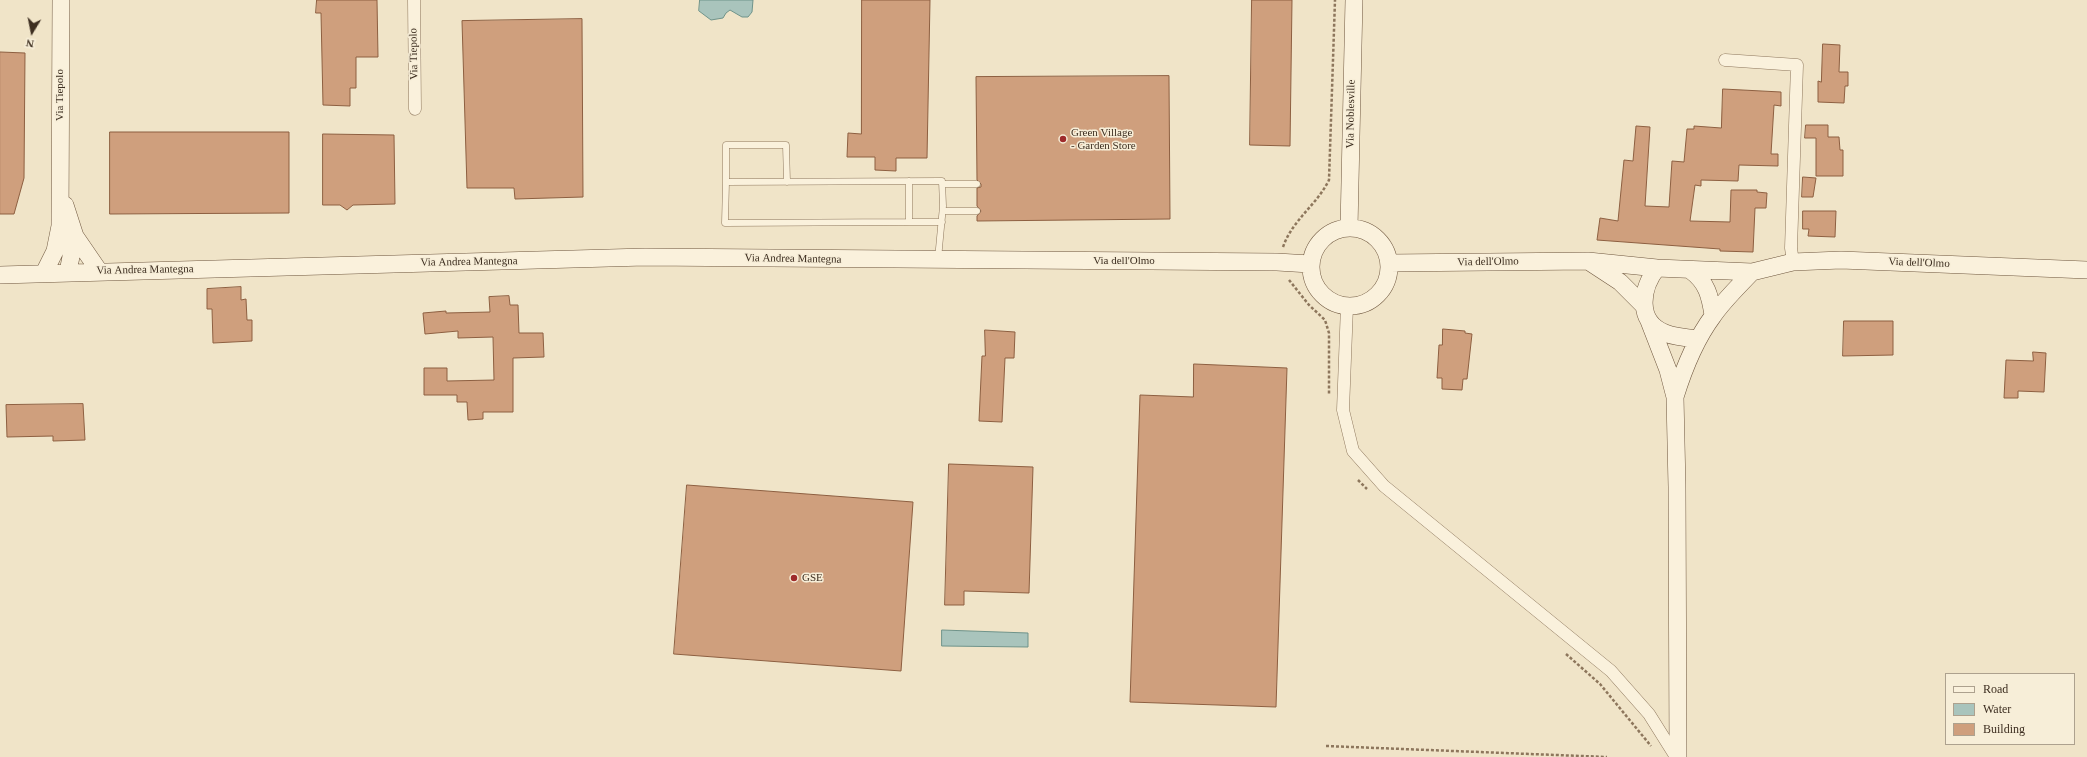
<!DOCTYPE html>
<style>
body{margin:0}
#map{position:relative;width:2087px;height:757px;overflow:hidden;background:#f0e4c8;font-family:"Times New Roman",serif}
canvas{display:block}
.legend{position:absolute;left:1945px;top:673px;width:130px;height:72px;box-sizing:border-box;background:#f7eed8;border:1px solid #ada18e;margin:0;padding:5px 7px;list-style:none;font-size:12px;color:#3d2e20}
.legend li{display:flex;align-items:center;gap:8px;height:20px}
.legend b{width:20px;border:1px solid #ada18e}
.north{position:absolute;left:12px;top:12px;width:40px;height:40px;-webkit-text-stroke:3px #f7eed8;paint-order:stroke;rotate:190deg;font-size:11px;font-weight:700;line-height:16px;text-align:center;color:#3d2e20}
.north::after{content:'';display:block;margin:auto;width:14px;height:18px;background:#3d2e20;clip-path:polygon(50% 0,100% 100%,50% 72%,0 100%)}
</style>
<div id="map">
<canvas width="2087" height="757"></canvas>
<ul class="legend">
<li><b style="height:5px;background:#faf1dc"></b>Road</li>
<li><b style="height:11px;background:#a9c4bc"></b>Water</li>
<li><b style="height:11px;background:#cf9f7d"></b>Building</li>
</ul>
<div class="north">N</div>
</div>
<script>
const ctx = document.querySelector('canvas').getContext('2d');
ctx.lineJoin = 'round';
function paint(path, color) { ctx.fillStyle = color; ctx.fill(path, 'evenodd'); }
function strokePath(path, color, width, dash) { ctx.strokeStyle = color; ctx.lineWidth = width; ctx.lineCap = dash ? 'butt' : 'round'; ctx.setLineDash(dash || []); ctx.stroke(path); }
function label(font, color, halo, rows, align = 'center') {
  ctx.font = font + ' "Times New Roman",serif'; ctx.lineWidth = 3; ctx.setLineDash([]); ctx.textBaseline = 'middle'; ctx.strokeStyle = halo; ctx.fillStyle = color; for (const [text, x, y, turn = 0] of rows) {
    ctx.save(); ctx.translate(x, y); ctx.rotate((+turn || 0) * Math.PI / 180); ctx.textAlign = isNaN(turn) ? turn : align; if (halo) ctx.strokeText(text, 0, 0); ctx.fillText(text, 0, 0); ctx.restore();
  }
}
const water = new Path2D(`
 M700,0H753L752,12L748,17H742L730,10L726,13L723,18L711,20L699,11Z
 M942,630L1028,633V647L942,646Z`);
const building = new Path2D(`
 M317,0H377L378,57H356V88H350V106L323,105L321,13H316Z
 M862,0H930L927,158H896V171L875,170V157H847L848,133L861,134Z
 M1252,0H1292L1290,146L1250,145Z
 M582,19L583,197L515,199L514,188H467L462,21Z
 M1823,44L1840,45L1839,72H1848V86H1845L1844,103L1818,102V81L1821,82Z
 M0,52L25,53L24,178L14,214H0Z
 M1169,76L1170,219L977,221V216L981,211L977,206V188L981,187V184L977,180L976,77Z
 M1723,89L1781,92V106L1774,105L1771,154H1778V166L1739,165L1738,181L1701,180V186L1695,185L1690,221L1730,222L1731,190H1757V192L1767,193L1766,208H1755L1753,252L1720,251V249L1597,240L1600,218L1618,221L1624,160L1633,161L1636,126L1650,127L1645,206L1669,207L1672,161L1684,162L1687,129H1694V126L1721,128Z
 M1806,125H1828V137H1839L1840,150H1843V176H1816V138H1805Z
 M110,132H289V213L110,214Z
 M323,134L394,135L395,204L353,205L347,210L340,205H323Z
 M1803,177L1816,178L1813,197H1802Z
 M1803,211H1836L1835,237L1808,236L1809,229H1803Z
 M241,287V300L246,299L247,320H252V341L213,343L212,309H207V289Z
 M509,296L510,305H518L519,333H543L544,357L513,358V412H483V419L468,420L467,402H457V395H424V368H447V381L494,380L493,337L458,338V331L425,334L423,313L446,311V313L490,312L489,297Z
 M1844,321H1893V355L1843,356Z
 M1443,329L1465,331V333L1472,334L1467,379H1463L1462,390L1442,389V378H1437L1439,345H1442Z
 M985,330L1015,332L1014,358H1005L1002,422L979,421L982,356H985Z
 M2033,352L2046,353L2044,392L2018,391V398H2004L2006,360L2033,361Z
 M1194,364L1287,368L1276,707L1130,702L1140,395L1193,397Z
 M83,404L85,440L53,441V436L7,437L6,405Z
 M949,464L1033,467L1029,593L964,591V605H945Z
 M687,485L913,502L901,671L674,654Z`);
const path = new Path2D(`
 M1283,247C1293,219 1316,206 1329,180L1335,0
 M1289,280L1309,305L1325,320L1329,333V394
 M1358,480L1367,489
 M1566,654L1600,684L1651,746
 M1326,746L1607,757`);
const lane = new Path2D(`
 M909,181V222L725,223L726,182C798,182 870,181 942,181L943,206L938,259
 M726,182V145H786L787,182
 M942,184H977
 M943,211H977
 M909,222H942`);
const street = new Path2D(`
 M414,0L415,109
 M1725,60L1797,65L1791,248L1793,262
 M1347,306L1343,410L1353,451L1384,486L1611,671L1649,714L1676,757`);
const secondary = new Path2D(`
 M65,205L75,236L99,271
 M1311 267a39 39 0 1 1 78 0a39 39 0 1 1-78 0Z
 M1349,228L1354,0
 M1389,263L1588,261L1657,268L1752,272L1793,262L1841,260L2087,270
 M1591,263L1620,282L1643,305
 M1657,268C1641,288 1636,322 1665,333C1675,337 1687,338 1698,339
 M1690,270C1707,282 1710,296 1713,315
 M68,272L75,236
 M44,273L55,251L60,226L61,0
 M0,275L645,257L1277,262L1310,264
 M1649,321L1668,370L1675,397L1677,487L1678,757
 M1675,397C1684,368 1695,340 1713,316C1724,300 1739,286 1752,272`);
const markers = [
 [1063,139,4,"#9e2a2b"],
 [794,578,4,"#9e2a2b"]
];
const streetNames = [
 ["Via Tiepolo",414,54,-91],
 ["Via Tiepolo",60,95,-90],
 ["Via Noblesville",1351,114,-89],
 ["Via Andrea Mantegna",793,259,1],
 ["Via dell'Olmo",1124,261],
 ["Via Andrea Mantegna",469,262,-1],
 ["Via dell'Olmo",1488,262,-1],
 ["Via dell'Olmo",1919,263,2],
 ["Via Andrea Mantegna",145,270,-1]
];
const poiNames = [
 ["Green Village",1071,133],
 ["- Garden Store",1071,146],
 ["GSE",802,578]
];
paint(water, '#a9c4bc');
strokePath(water, '#6f938a', 1);
paint(building, '#cf9f7d');
strokePath(building, '#8d5f41', 1);
strokePath(lane, '#8d765c', 7);
strokePath(street, '#8d765c', 13);
strokePath(secondary, '#6f573f', 18);
strokePath(path, '#8d765c', 2.5, [3, 2]);
strokePath(lane, '#faf1dc', 6);
strokePath(street, '#faf1dc', 12);
strokePath(secondary, '#faf1dc', 17);
for (const [x, y, r, color] of markers) { const dot = new Path2D(); dot.arc(x, y, r, 0, 2 * Math.PI); ctx.fillStyle = color; ctx.fill(dot); strokePath(dot, '#f7eed8', 1.5); }
label('11px', '#3d2e20', '#f7eed8', streetNames);
label('11px', '#3d2e20', '#f7eed8', poiNames, 'left');
</script>
